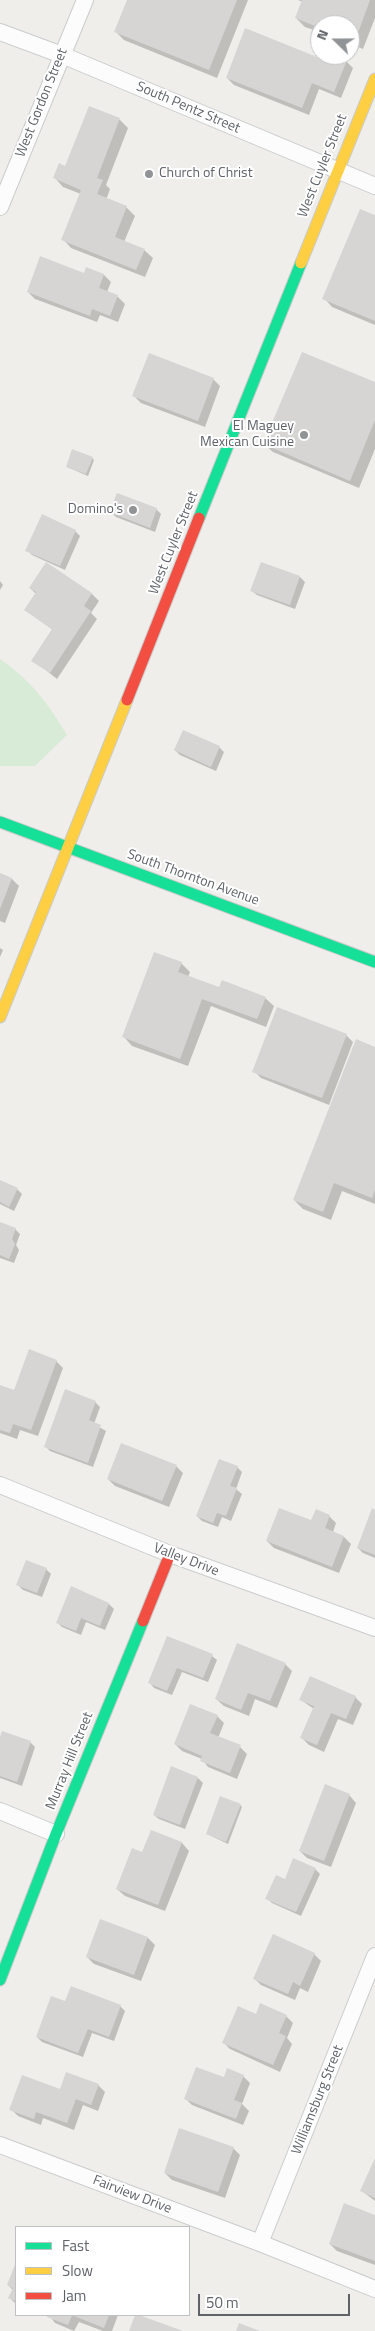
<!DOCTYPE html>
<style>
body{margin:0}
#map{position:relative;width:375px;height:2331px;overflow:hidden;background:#efeeea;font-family:"Titillium Web",sans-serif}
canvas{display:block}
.legend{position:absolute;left:15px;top:2226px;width:175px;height:90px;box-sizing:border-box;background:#fff;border:1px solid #bfc1c3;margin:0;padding:6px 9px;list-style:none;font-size:15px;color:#5f6368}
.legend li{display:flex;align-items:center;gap:10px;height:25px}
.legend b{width:25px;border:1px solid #bfc1c3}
.north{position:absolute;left:310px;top:15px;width:50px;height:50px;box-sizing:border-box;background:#fff;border:1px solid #bfc1c3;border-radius:50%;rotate:292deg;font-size:14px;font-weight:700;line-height:20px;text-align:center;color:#5f6368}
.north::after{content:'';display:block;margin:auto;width:18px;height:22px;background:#919496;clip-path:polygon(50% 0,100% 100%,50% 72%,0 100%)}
.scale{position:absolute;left:198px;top:2294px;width:152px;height:22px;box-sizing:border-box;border:2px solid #5f6368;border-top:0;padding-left:6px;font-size:15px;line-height:18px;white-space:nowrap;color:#5f6368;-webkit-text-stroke:4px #fff;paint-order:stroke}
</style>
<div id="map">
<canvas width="375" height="2331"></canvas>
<ul class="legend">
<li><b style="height:6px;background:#16e098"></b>Fast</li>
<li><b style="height:6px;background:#ffcf43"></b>Slow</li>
<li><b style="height:6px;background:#f24e42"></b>Jam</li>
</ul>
<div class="north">N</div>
<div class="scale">50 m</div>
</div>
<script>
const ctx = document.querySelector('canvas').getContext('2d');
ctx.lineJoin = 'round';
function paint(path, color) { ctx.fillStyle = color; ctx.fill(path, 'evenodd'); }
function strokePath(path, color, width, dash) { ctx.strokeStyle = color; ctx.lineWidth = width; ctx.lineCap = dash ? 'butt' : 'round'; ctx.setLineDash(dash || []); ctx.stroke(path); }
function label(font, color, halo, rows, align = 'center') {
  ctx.font = font + ' "Titillium Web",sans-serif'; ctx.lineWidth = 4; ctx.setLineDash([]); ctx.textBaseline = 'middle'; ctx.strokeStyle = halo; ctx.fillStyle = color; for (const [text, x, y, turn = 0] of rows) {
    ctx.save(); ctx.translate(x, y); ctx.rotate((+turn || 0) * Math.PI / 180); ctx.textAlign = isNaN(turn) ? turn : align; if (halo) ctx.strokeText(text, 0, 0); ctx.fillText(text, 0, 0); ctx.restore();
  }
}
const green = new Path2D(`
 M0,659C31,680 48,704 67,735L35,766H0Z`);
const shadow = new Path2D(`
 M128,0H248L217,78L124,40L116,32Z
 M298,0H375V18L363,49L350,44V25H320V32L305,27L296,18L303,2Z
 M325,55L346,61L353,68L341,98L319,89L309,115L234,85L227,78L323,60Z
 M90,108L120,120L128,128L106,185L110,189L106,200L126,207L135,216L124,242L144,250L153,258L145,277L71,248L63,239L81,194L63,187L55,178L66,168Z
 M375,216V325L332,307L324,298Z
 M87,269L104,275L111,282L107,292L118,297L125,304L118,322L100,315L97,322L35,299L28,292L85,275Z
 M213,379L220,386L205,427L141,403L134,396Z
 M375,384V449L359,488L273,452L264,444Z
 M92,458L94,460L88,476L67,467Z
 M156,509L161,514L155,532L116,517L111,512Z
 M75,531L80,536L65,570L32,555L27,550Z
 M46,564L92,594L99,601L91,613L97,619L57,679L33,660L53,630L25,610L36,594L30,588Z
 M262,564L300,577L305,582L295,609L257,595L252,591Z
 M0,581L3,585L0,590Z
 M219,747L224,752L216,771L180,755L175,750Z
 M0,874L12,879L19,886L5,923L0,921Z
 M0,948L3,950L0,957Z
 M181,963L190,972L188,977L220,989L265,998L274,1006L266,1027L211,1006L188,1066L132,1046L124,1037Z
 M346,1035L353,1042L329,1105L261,1078L254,1071Z
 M375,1048V1204L342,1191L331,1220L303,1209L294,1200Z
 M0,1181L17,1189L22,1194L14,1211L0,1204Z
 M0,1223L15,1229L20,1234L16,1245L19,1250L14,1263L0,1258Z
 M56,1361L63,1368L38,1436L20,1430L17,1439L0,1433V1386L14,1391Z
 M95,1402L100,1407L94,1424L106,1431L93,1467L50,1451L45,1446Z
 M176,1466L183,1473L169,1507L115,1486L108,1479Z
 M237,1467L242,1472L236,1489L242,1494L231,1521L222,1517L218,1527L202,1521L197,1516Z
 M375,1511V1558L363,1553L358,1548Z
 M329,1516L336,1523L333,1532L344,1537L351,1544L339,1573L274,1548L267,1541Z
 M46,1569L51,1574L42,1597L23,1590L18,1585Z
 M109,1604L114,1609L105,1630L86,1622L81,1635L62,1627L57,1622Z
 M168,1637L212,1656L217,1660L208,1682L182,1672L172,1695L154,1688L150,1683Z
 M285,1664L292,1671L277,1708L255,1699L249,1716L224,1706L216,1699Z
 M355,1697L362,1704L353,1725L338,1719L324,1752L309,1745L302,1738L314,1709L301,1700Z
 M217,1716L224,1723L218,1738L240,1747L247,1754L237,1779L208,1767L202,1759L182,1751L175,1744Z
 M0,1741L30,1742L35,1747L22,1786L0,1778Z
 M198,1778L203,1783L185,1829L159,1819L154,1815Z
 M349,1795L356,1803L331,1867L307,1858L300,1851Z
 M240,1805L242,1807L228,1844L207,1834Z
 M152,1832L182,1843L189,1851L165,1911L125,1896L117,1889L143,1853Z
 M315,1869L320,1874L301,1916L272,1903L267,1898L286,1880Z
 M148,1938L155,1945L141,1981L94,1964L87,1957Z
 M314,1954L321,1961L308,1992L300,1988L295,2000L261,1985L254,1978Z
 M66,2003L120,2006L125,2011L114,2041L92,2033L83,2057L42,2042L37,2037Z
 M257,2015L286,2016L293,2023L287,2038L292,2044L280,2072L230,2049L223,2042Z
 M243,2076L250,2083L242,2104L249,2111L243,2125L192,2105L185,2098L224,2079Z
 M98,2085L105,2092L98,2111L83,2105L74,2130L43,2118L41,2125L18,2116L11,2109L61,2090Z
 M233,2148L240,2155L225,2198L172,2180L165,2173Z
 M375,2161V2201L362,2191Z
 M375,2216V2265L337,2251L330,2244Z
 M16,2266V2304L10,2298L13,2290L8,2285Z
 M49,2315H118L112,2331H103L79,2322L74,2331L55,2323Z`);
const building = new Path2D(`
 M127,0H237L209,70L114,32Z
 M302,0H370L355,41L350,39V25H320V28L295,18Z
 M245,28L322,59L324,55H334L347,60L334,92L312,83L302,108L226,78Z
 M89,106L120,118L97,178L103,180L97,194L127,206L115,237L145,249L136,270L61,240L81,190L53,178L59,163L65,166Z
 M360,209L375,215V321L322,299Z
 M40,256L84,273L86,267L104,274L99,288L118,295L110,316L92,309L90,316L27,292Z
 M302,352L375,382V420L350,481L263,444Z
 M149,353L214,378L198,421L132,396Z
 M72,449L93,457L86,474L66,467Z
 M117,493L157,508L150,528L109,512Z
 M42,514L76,530L60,566L25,551Z
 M46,562L92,593L84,606L91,611L50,673L31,661L52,629L24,610L36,592L29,588Z
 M261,562L300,576L290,605L250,591Z
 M183,730L220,746L211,767L174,750Z
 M0,873L12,878L0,909Z
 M154,952L182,962L178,972L219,987L222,980L266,997L257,1019L202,999L180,1059L122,1037Z
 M277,1007L347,1034L322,1098L252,1072Z
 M356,1039L375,1047V1190L372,1198L334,1183L323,1212L293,1200Z
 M0,1180L18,1188L9,1207L0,1202Z
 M0,1222L16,1228L12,1239L15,1244L9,1259L0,1255Z
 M29,1349L57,1360L31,1430L13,1424L10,1433L0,1430V1385L14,1390Z
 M65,1389L96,1401L89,1420L101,1425L88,1463L44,1447Z
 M121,1443L177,1465L162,1501L107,1479Z
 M219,1459L238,1466L230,1486L237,1488L226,1516L217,1513L213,1523L196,1516Z
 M279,1508L311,1520L316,1509L330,1515L325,1528L344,1536L332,1567L266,1541Z
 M372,1508L375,1510V1555L357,1548Z
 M26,1560L47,1568L37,1593L16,1585Z
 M71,1586L109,1603L100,1626L81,1618L76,1631L56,1623Z
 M167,1636L213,1654L203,1678L177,1668L167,1691L148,1683Z
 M237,1643L286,1663L270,1701L248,1693L241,1710L215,1699Z
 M310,1676L356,1696L346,1719L331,1713L317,1745L300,1738L314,1706L299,1700Z
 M190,1704L218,1715L210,1733L241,1745L230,1773L200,1761L202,1756L174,1744Z
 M2,1731L31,1741L17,1782L0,1776V1737Z
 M171,1766L198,1777L180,1825L153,1815Z
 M325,1784L350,1794L324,1861L299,1851Z
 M220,1796L241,1804L226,1842L206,1834Z
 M151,1830L182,1842L158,1905L116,1889L132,1848L142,1852Z
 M293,1858L316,1868L296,1912L265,1899L276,1875L285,1879Z
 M100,1919L148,1937L134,1975L86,1957Z
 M273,1934L315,1953L300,1986L293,1982L288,1994L253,1979Z
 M71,1986L121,2005L109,2037L88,2029L78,2053L36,2037L51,1996L65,2001Z
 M260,2003L287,2015L279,2033L286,2036L273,2065L222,2043L238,2006L256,2014Z
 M196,2067L224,2077L227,2068L244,2075L234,2100L242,2103L236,2119L184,2099Z
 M66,2072L99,2084L91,2105L76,2099L67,2123L36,2112L34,2119L9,2110L22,2075L60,2089Z
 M179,2128L234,2147L218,2192L164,2173Z
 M375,2158V2198L360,2191Z
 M344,2203L375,2215V2261L329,2244Z
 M16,2262V2301L8,2298L13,2288L7,2285Z
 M47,2315H109L104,2328L72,2315L68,2325L47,2317Z
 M135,2315H139L183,2331H129Z
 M239,2323L260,2331H236Z`);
const street = new Path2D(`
 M0,32L62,55L375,186
 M0,207L85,0
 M0,1485L170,1554L375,1628
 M0,1811L56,1834
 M0,2145L260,2243L375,2289
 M260,2243L375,1956`);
const fast = new Path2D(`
 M199,518L301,263
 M0,822L375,962
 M0,1980L56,1834L143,1621`);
const slow = new Path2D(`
 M301,263L375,79
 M0,1017L127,700`);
const jam = new Path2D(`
 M127,700L199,518
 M143,1621L170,1554`);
const markers = [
 [149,174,5,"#919496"],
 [304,435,5,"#919496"],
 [133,510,5,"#919496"]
];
const streetNames = [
 ["West Gordon Street",42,103,-68],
 ["South Pentz Street",188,108,23],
 ["West Cuyler Street",323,166,-68],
 ["West Cuyler Street",174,543,-68],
 ["South Thornton Avenue",193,878,20],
 ["Valley Drive",186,1560,21],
 ["Murray Hill Street",70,1761,-68],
 ["Williamsburg Street",318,2100,-68],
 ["Fairview Drive",132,2195,21]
];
const poiNames = [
 ["Church of Christ",159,174,"left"],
 ["El Maguey",294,427],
 ["Mexican Cuisine",294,443],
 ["Domino's",123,510]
];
paint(green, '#d8ebd6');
paint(shadow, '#0003');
paint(building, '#d6d5d3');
strokePath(street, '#cbcccc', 18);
strokePath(fast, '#cacacb', 13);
strokePath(slow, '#cacacb', 13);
strokePath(jam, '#cacacb', 13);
strokePath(street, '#fdfcfc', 16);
strokePath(fast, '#16e098', 11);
strokePath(slow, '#ffcf43', 11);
strokePath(jam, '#f24e42', 11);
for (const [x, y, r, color] of markers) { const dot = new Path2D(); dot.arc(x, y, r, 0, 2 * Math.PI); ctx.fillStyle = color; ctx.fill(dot); strokePath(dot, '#fff', 2); }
label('14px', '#5f6368', '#fff', streetNames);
label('14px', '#5f6368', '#fff', poiNames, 'right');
</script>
